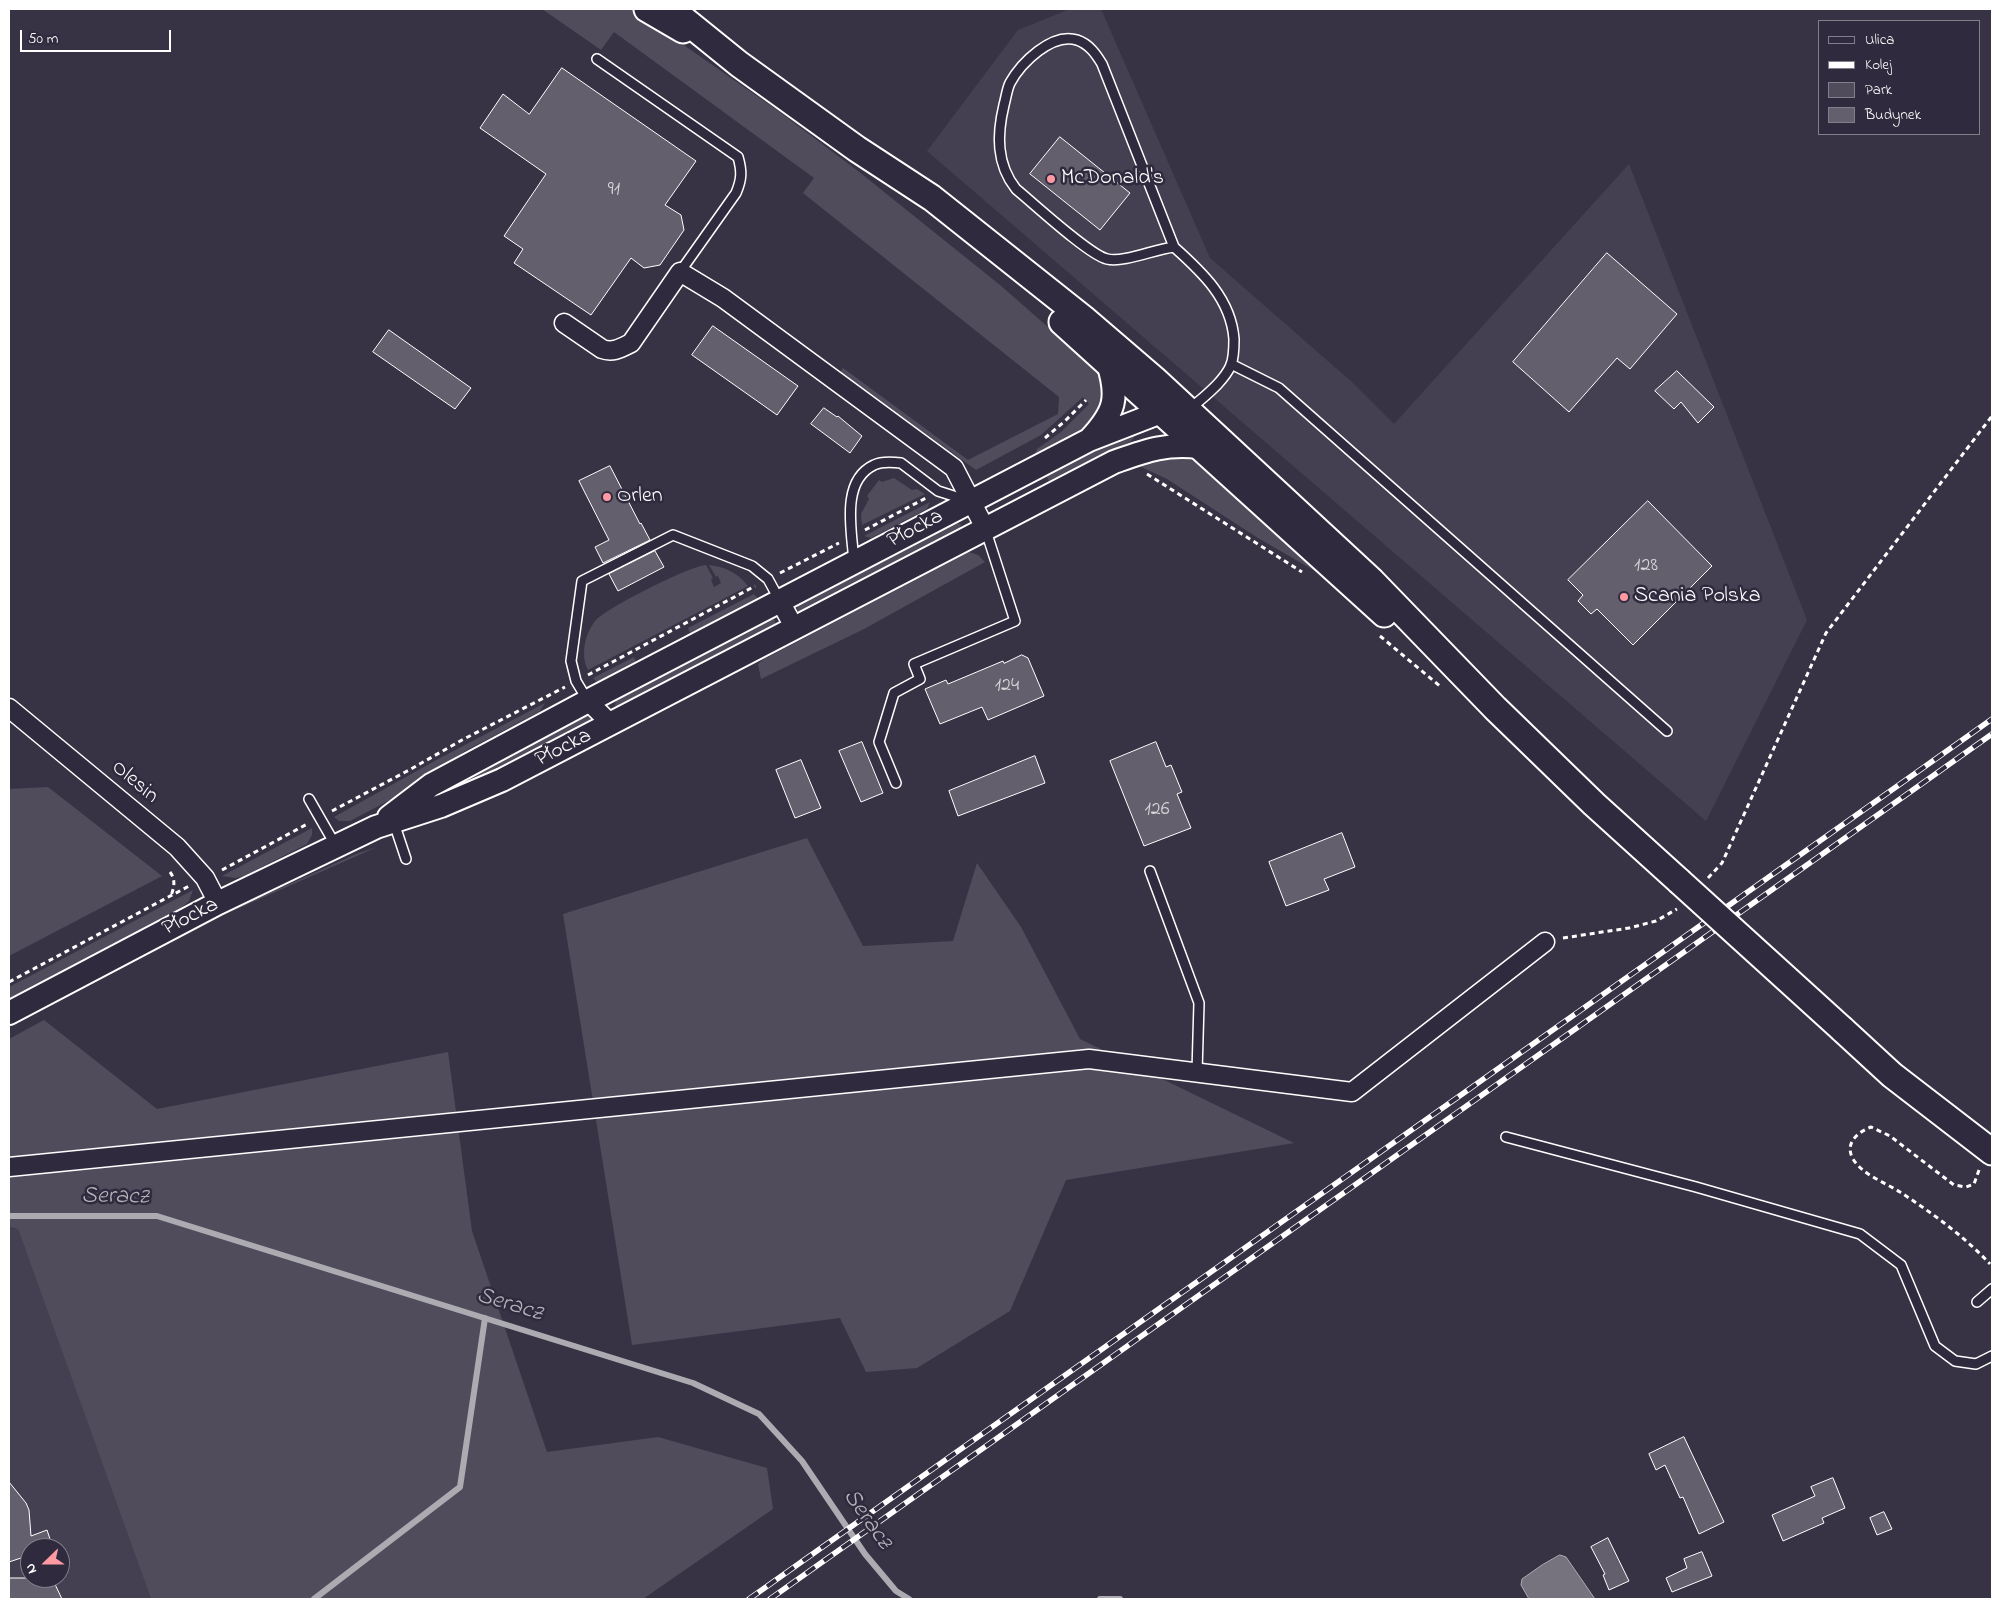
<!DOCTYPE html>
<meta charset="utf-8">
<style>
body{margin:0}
#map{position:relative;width:2001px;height:1608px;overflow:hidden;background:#373345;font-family:"Indie Flower",sans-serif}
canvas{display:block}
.frame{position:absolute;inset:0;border:10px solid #fff;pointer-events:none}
.legend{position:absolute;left:1818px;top:20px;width:162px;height:115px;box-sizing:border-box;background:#2f2a3d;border:1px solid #827f8b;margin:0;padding:6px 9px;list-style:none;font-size:15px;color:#fff}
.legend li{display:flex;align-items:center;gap:10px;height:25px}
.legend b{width:25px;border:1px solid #827f8b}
.north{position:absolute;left:20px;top:1538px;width:50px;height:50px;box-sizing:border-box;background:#2f2a3d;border:1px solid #827f8b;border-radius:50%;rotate:248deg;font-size:14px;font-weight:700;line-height:20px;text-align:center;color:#fff}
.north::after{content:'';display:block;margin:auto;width:18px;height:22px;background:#ff9aa2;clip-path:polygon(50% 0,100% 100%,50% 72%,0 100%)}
.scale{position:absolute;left:20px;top:30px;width:151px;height:22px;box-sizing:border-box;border:2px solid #fff;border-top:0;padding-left:6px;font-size:15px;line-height:18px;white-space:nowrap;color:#fff;-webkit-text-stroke:4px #2f2a3d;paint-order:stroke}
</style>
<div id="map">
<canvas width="2001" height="1608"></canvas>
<div class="frame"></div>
<ul class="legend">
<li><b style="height:6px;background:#2f2a3d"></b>Ulica</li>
<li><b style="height:6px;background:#fff"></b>Kolej</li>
<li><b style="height:14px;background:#514c5c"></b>Park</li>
<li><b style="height:14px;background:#635f6d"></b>Budynek</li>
</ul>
<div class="north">N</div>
<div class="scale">50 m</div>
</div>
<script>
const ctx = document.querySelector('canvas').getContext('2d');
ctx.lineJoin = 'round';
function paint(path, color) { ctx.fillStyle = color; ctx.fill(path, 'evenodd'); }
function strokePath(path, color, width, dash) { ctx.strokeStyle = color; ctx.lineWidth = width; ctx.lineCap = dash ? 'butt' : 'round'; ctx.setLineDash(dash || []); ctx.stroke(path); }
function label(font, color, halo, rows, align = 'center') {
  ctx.font = font + ' "Indie Flower",sans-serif'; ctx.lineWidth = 5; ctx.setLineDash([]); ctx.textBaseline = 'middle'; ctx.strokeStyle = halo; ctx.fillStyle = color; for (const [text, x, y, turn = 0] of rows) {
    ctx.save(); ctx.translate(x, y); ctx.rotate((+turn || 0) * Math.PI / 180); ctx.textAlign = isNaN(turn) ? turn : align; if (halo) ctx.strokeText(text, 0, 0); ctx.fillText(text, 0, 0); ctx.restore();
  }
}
const built = new Path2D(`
 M1070,9H1101L1210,258L1353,383L1394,424L1629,164L1807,620L1706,821L927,151L1018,30Z
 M9,1228L18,1229L151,1599H9ZM30,1548H60V1578H30Z`);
const green = new Path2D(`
 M542,9H632L777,110L858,171L1000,285L1096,369C1122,412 1069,440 1038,460L1035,454L1037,449L1061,432L1089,404L1083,397L1041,435L976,470L840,372L843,368L968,460L1058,414L1059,397L803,193L814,178L614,32L601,50Z
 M1135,433L1137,434L1130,442L1050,483L1046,475L1124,434Z
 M1170,454L1198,462L1205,467L1329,578L1327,580L1315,571L1258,538L1167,479L1137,465L1060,503L1136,464Z
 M894,478L912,490L917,489L925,494L862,525L861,514L869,499L867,496L879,480L882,482Z
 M930,502L927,509L871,538L864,536Z
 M955,523L961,524L960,530L800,613L797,610L798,605Z
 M969,552L978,555L985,562L864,629L761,679L758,664L764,659Z
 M706,565L713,578L711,580L714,587L721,583L718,576L716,577L709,565C726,567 738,573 748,586L588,670C580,655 585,633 596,620C607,608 689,566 706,565Z
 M754,594L759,600L757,608L690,633L688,628Z
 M771,619L775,620V627L617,708L615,705L616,700Z
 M634,657L636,662L601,686L593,678Z
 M545,703L540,711L533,715L465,751L428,780L350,821H339L334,817L440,758Z
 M587,715L592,717L593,721L528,757L403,812Z
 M48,787L162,876L9,956V789Z
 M312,828V835L307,844L244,876L235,878L222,876Z
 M807,838L863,946L953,941L977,863L1021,927L1080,1039L1294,1143L1066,1180L1010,1311L917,1368L866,1372L840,1318L632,1345L563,914Z
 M377,847L228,913L9,1027V1025L203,923L356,854Z
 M193,890L189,901L180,909L9,999V987Z
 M44,1020L157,1109L448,1052L472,1231L547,1452L658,1437L767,1468L773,1509L643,1599H151L18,1229L9,1227V1039Z`);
const water = new Path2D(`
 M1560,1555L1566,1557L1595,1599H1529L1521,1585L1522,1579L1542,1565Z`);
const stream = new Path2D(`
 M9,1216H157L693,1383L759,1414L802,1461L865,1554L896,1591L909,1599
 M314,1599L460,1487L485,1318
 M1100,1599H1120`);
const building = new Path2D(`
 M562,68L696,161L665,205L681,215L684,230L660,265L644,268L631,258L591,315L514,263L523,249L504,236L546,174L480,128L503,94L529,114Z
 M1060,137L1130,193L1100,230L1030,174Z
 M1607,253L1677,314L1630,369L1617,358L1569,412L1513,362Z
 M713,326L798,386L777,415L692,355Z
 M389,330L471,388L455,409L373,352Z
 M1677,371L1714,407L1698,423L1681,402L1674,409L1655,391Z
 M824,408L837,417L838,416L862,436L850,453L811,424Z
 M610,466L640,524L641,523L650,540L603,563L595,547L609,540L579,481Z
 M1648,501L1712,566L1633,645L1597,609L1591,614L1578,601L1583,595L1568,580Z
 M655,551L664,567L618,591L609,574Z
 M1022,655L1028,658L1044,696L988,720L982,707L940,724L925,689L946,680L948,684L1003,661L1004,663Z
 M862,742L883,793L861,802L839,751Z
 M1156,742L1166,767L1171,765L1182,792L1177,794L1191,828L1144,846L1110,761Z
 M1035,756L1045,783L958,816L949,791Z
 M801,760L821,808L795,818L776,770Z
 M1342,833L1355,867L1324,879L1329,890L1286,906L1269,862Z
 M1684,1437L1724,1522L1699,1534L1683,1497L1680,1498L1665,1465L1656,1470L1649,1454Z
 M1833,1478L1845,1508L1822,1518L1824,1523L1783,1541L1772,1515L1815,1496L1811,1487Z
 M9,1482L26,1503L29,1510L31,1536L47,1530L53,1548H30V1555L9,1562Z
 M1884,1512L1892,1529L1877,1535L1870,1518Z
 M1608,1538L1629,1581L1609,1590L1603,1575L1605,1574L1591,1547Z
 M1702,1552L1712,1576L1672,1592L1666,1578L1687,1568L1684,1559Z
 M9,1578H52L62,1599H9Z`);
const path = new Path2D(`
 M1045,438L1066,420L1086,400
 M1147,474L1302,572
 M865,530L926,498
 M780,573L839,543
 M1380,636L1441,687
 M588,675L755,586
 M332,811L411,769L462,740L565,687
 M222,870L309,823
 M170,872C176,880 174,887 171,896
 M1708,878L1722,863L1826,633L1992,416
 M1563,938L1629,928L1656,921L1677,909
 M9,982L189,886
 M1979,1170L1974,1184L1966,1187L1954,1185L1890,1136L1871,1127C1858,1132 1844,1143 1853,1159C1863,1175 1884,1182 1900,1192C1932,1213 1964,1236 1990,1264`);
const service = new Path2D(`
 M597,59L738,157C742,171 742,179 736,193L680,272
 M1174,247C1155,249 1124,263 1107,259C1089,255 1033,203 1016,189C996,164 997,134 1004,105C1006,98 1007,89 1010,83C1021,63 1052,32 1077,40C1089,44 1096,54 1102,64L1174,247C1202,272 1231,299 1234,339C1234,347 1234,357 1231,365C1223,383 1203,397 1189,410
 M1231,364L1279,388L1667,731
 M854,562C852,532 840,481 874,465C882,461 893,462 901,463L938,491L966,500
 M588,701L576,681L571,661L582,581L673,535L752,566L768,579L780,601
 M896,783L879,742L894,693L920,679L914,664L1015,621L985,528
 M309,799L336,846
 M394,823L406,859
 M1150,871L1199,1003L1197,1072
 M1506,1137L1696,1187L1860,1234L1901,1265L1935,1346L1955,1361L1976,1364L1992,1356
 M1977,1302L1992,1289`);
const minor = new Path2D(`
 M564,323L602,349C613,353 621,348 631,343L680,272L723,298L954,468L985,528
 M780,601L795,629
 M588,701L611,724
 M9,708L177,847L205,878L218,903
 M9,1167L1089,1059L1352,1092L1545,942`);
const tertiary = new Path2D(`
 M1090,439C1115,412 1119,398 1108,363
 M389,817L431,785L588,701L1089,440L1161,412L1178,411
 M9,1013L218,903L376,827L441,806L502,780L1114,462C1145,451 1165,443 1199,447`);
const secondary = new Path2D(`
 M647,9L683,30
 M671,9L739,64L857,149L932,198L1083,318L1154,379L1372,581L1495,708L1594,804L1679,881
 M1062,322L1384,614
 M1842,1029L1892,1075L1992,1152`);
const rail = new Path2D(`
 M749,1599L1992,719
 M770,1599L1992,734`);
const secondaryBridge = new Path2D(`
 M1679,881L1842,1029`);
const markers = [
 [1051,179,5,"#ff9aa2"],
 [607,497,5,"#ff9aa2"],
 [1624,597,5,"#ff9aa2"]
];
const numberNames = [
 ["91",614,191],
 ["128",1646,567],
 ["124",1007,687],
 ["126",1157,811]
];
const poiNames = [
 ["McDonald's",1061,179],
 ["Orlen",617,497],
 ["Scania Polska",1634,597]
];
const streetNames = [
 ["Płocka",916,530,-28],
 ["Płocka",564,749,-27],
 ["Olesin",134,783,40],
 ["Płocka",191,918,-27]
];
const waterNames = [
 ["Seracz",115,1198,1],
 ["Seracz",509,1306,17],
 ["Seracz",866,1520,55]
];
paint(built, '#444051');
paint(green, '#514c5c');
paint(water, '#76737f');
strokePath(water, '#adabb2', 1);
strokePath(stream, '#adabb2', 6);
paint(building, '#635f6d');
strokePath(building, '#fff', 1);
strokePath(service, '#fff', 12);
strokePath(minor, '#fff', 21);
strokePath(tertiary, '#fff', 26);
strokePath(secondary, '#fff', 29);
strokePath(path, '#fff', 3, [5, 4]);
strokePath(service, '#2f2a3d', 9);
strokePath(minor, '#2f2a3d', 18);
strokePath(tertiary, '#2f2a3d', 22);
strokePath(secondary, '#2f2a3d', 25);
strokePath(rail, '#fff', 5.5);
strokePath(rail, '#2f2a3d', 4, [11]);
strokePath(secondaryBridge, '#fff', 29, []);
strokePath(secondaryBridge, '#2f2a3d', 25);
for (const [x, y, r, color] of markers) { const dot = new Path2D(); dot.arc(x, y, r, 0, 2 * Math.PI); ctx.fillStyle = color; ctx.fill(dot); strokePath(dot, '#2f2a3d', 2); }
label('20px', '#d8d7da', null, numberNames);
label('22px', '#fff', '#2f2a3d', poiNames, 'left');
label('22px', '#fff', '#2f2a3d', streetNames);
label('italic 24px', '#b4b2b9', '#2f2a3d', waterNames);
</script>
